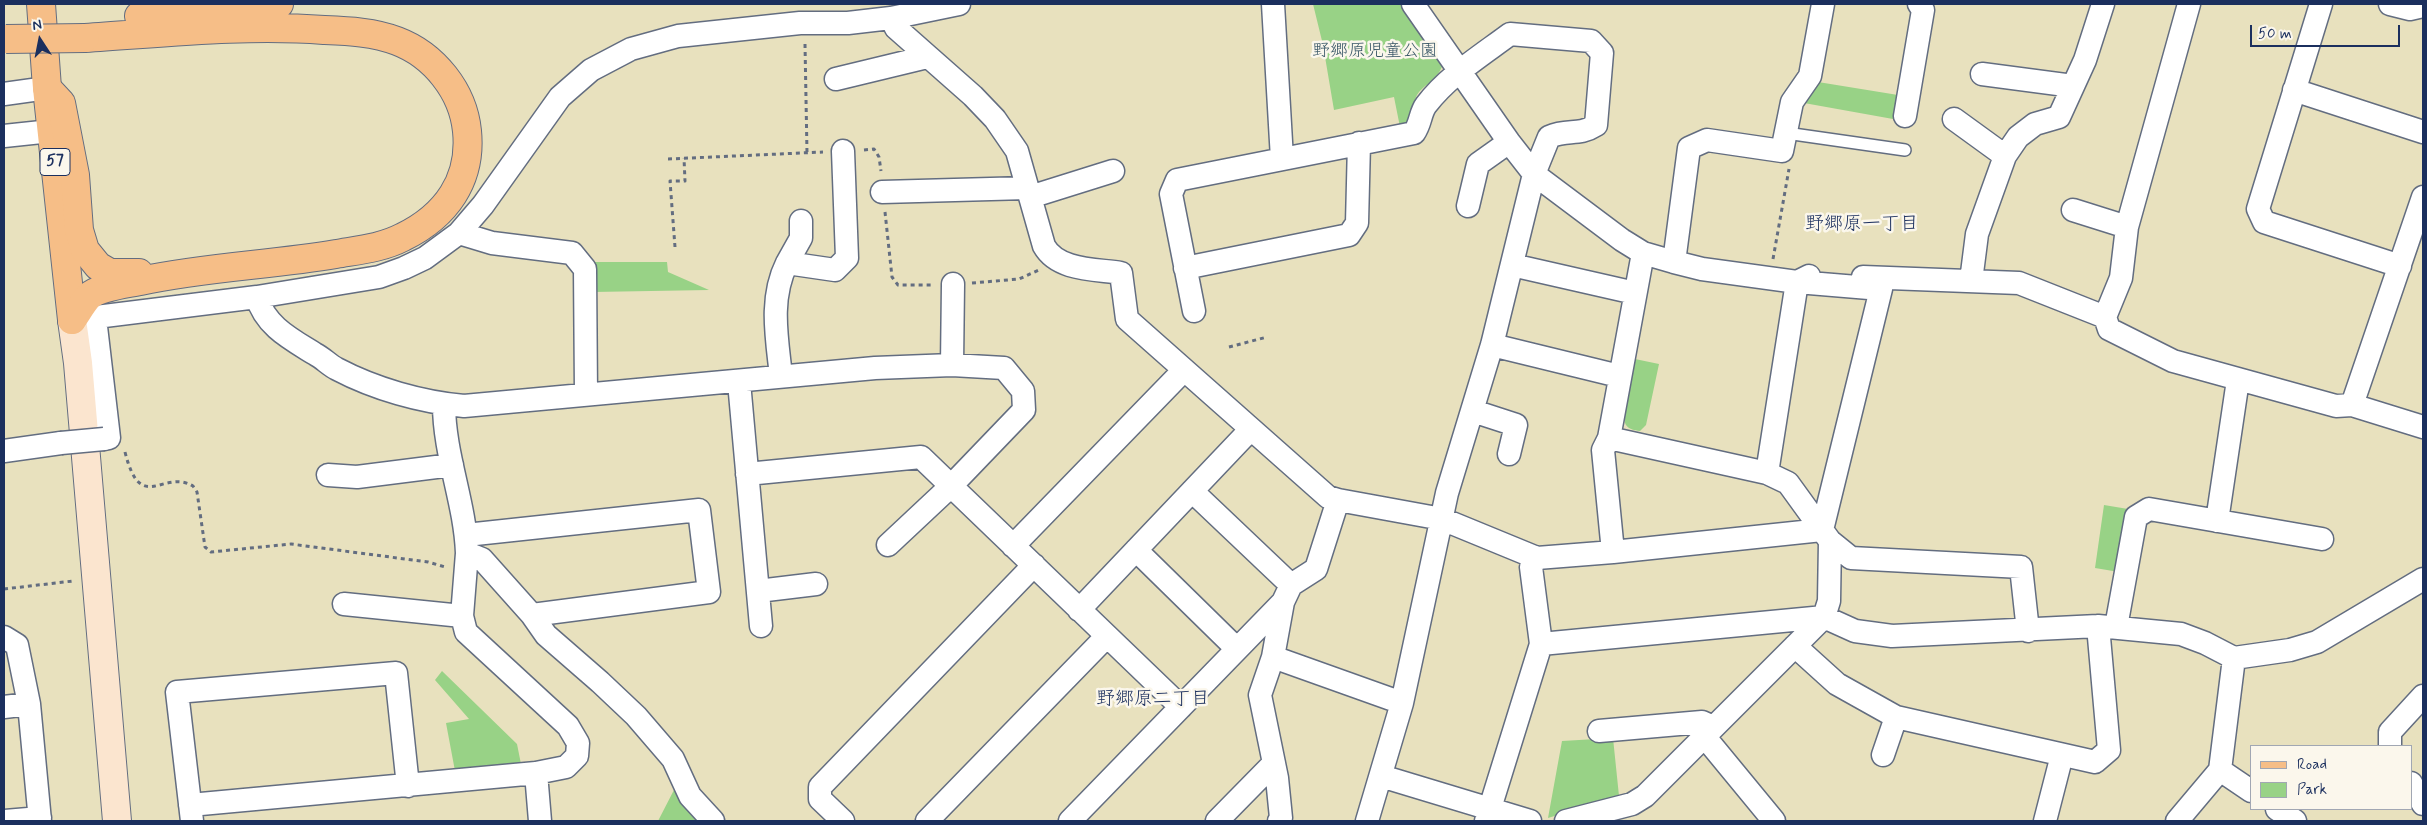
<!DOCTYPE html>
<meta charset="utf-8">
<style>
body{margin:0}
#map{position:relative;width:2427px;height:825px;overflow:hidden;background:#e8e1be;font-family:Mynerve,sans-serif}
canvas{display:block}
.frame{position:absolute;inset:0;border:5px solid #1b2f5e;pointer-events:none}
.legend{position:absolute;left:2250px;top:745px;width:162px;height:65px;box-sizing:border-box;background:#fbf7ec;border:1px solid #a1a7b3;margin:0;padding:6px 9px;list-style:none;font-size:15px;color:#1b2f5e}
.legend li{display:flex;align-items:center;gap:10px;height:25px}
.legend b{width:25px;border:1px solid #a1a7b3}
.north{position:absolute;left:15px;top:15px;width:50px;height:50px;-webkit-text-stroke:4px #fbf7ec;paint-order:stroke;rotate:349deg;font-size:14px;font-weight:700;line-height:20px;text-align:center;color:#1b2f5e}
.north::after{content:'';display:block;margin:auto;width:18px;height:22px;background:#1b2f5e;clip-path:polygon(50% 0,100% 100%,50% 72%,0 100%)}
.scale{position:absolute;left:2250px;top:25px;width:150px;height:22px;box-sizing:border-box;border:2px solid #1b2f5e;border-top:0;padding-left:6px;font-size:15px;line-height:18px;white-space:nowrap;color:#1b2f5e;-webkit-text-stroke:4px #fbf7ec;paint-order:stroke}
</style>
<div id="map">
<canvas width="2427" height="825"></canvas>
<div class="frame"></div>
<ul class="legend">
<li><b style="height:6px;background:#f6be87"></b>Road</li>
<li><b style="height:14px;background:#98d286"></b>Park</li>
</ul>
<div class="north">N</div>
<div class="scale">50 m</div>
</div>
<script>
const ctx = document.querySelector('canvas').getContext('2d');
ctx.lineJoin = 'round';
function paint(path, color) { ctx.fillStyle = color; ctx.fill(path, 'evenodd'); }
function strokePath(path, color, width, dash) { ctx.strokeStyle = color; ctx.lineWidth = width; ctx.lineCap = dash ? 'butt' : 'round'; ctx.setLineDash(dash || []); ctx.stroke(path); }
function label(font, color, halo, rows, align = 'center') {
  ctx.font = font + ' Mynerve,"Klee One",sans-serif'; ctx.lineWidth = 5; ctx.setLineDash([]); ctx.textBaseline = 'middle'; ctx.strokeStyle = halo; ctx.fillStyle = color; for (const [text, x, y, turn = 0] of rows) {
    ctx.save(); ctx.translate(x, y); ctx.rotate((+turn || 0) * Math.PI / 180); ctx.textAlign = isNaN(turn) ? turn : align; if (halo) ctx.strokeText(text, 0, 0); ctx.fillText(text, 0, 0); ctx.restore();
  }
}
const green = new Path2D(`
 M1313,4H1402L1443,64C1436,84 1422,84 1416,97C1410,111 1417,117 1400,127L1394,97L1334,110L1323,45Z
 M1818,82L1898,95L1893,119L1804,103Z
 M592,262H667L668,272L709,290L593,292Z
 M1635,359L1659,364L1646,425L1640,431C1634,430 1630,430 1626,425C1619,414 1632,373 1635,359Z
 M2104,505L2128,509L2119,572L2095,568Z
 M442,671L517,744L521,764L455,771L446,723L469,719L435,680Z
 M1613,738L1619,796L1548,818L1562,741Z
 M675,788L702,821H658Z`);
const path = new Path2D(`
 M805,44L807,153
 M864,150L874,149L879,157L881,171
 M668,159L823,152
 M885,212L892,277L898,285H934
 M675,247L670,181H685L684,158
 M1773,259L1789,169
 M972,283L1019,279L1039,270
 M1229,347L1267,337
 M125,452C141,516 163,468 193,486L197,492L205,547L211,552L291,544L428,562L445,567
 M4,589L73,581`);
const lane = new Path2D(`
 M1786,133L1905,150`);
const street = new Path2D(`
 M1273,4L1282,159
 M1413,4L1509,142L1534,174L1622,240L1643,253L1674,262L1702,269L1797,282L1809,276
 M2189,4L2127,227L2121,278L2105,317L2109,329L2173,361L2336,406L2352,405L2423,427
 M2321,4L2258,209L2264,222L2400,266
 M2390,4L2410,9L2423,6
 M891,18L896,28L973,96L995,119L1017,151L1044,246C1058,271 1096,269 1121,273L1127,319L1328,497L1338,500L1442,519L1537,558L1613,552L1822,530L1881,289L1797,282L1767,473
 M1982,74L2073,86
 M836,79L927,57
 M2294,90L2423,132
 M4,94L47,88
 M1905,116L1923,10L1919,4
 M1954,119L2005,156
 M4,136L51,131
 M882,192L1027,188
 M1030,197L1113,171
 M1468,206L1478,164L1509,142
 M2073,210L2127,227
 M459,233L492,243L572,253L585,269L586,394
 M1674,262L1689,148L1707,140L1782,151L1792,102L1810,76L1823,4
 M787,263L801,238V221
 M1512,265L1635,293
 M1185,268L1349,235L1357,223L1359,143
 M1863,277L2019,283L2105,317
 M1971,281L1977,234L2005,156L2018,137L2035,124L2059,117L2085,60L2103,4
 M257,297C265,326 291,339 315,354C323,358 329,365 337,369C375,389 421,402 464,406L875,368L952,365L1004,368L1023,391L1024,410L951,486L888,545
 M1194,311L1171,194L1177,180L1414,133C1421,123 1420,113 1426,105C1448,76 1482,55 1510,34L1591,41L1602,53L1596,125C1577,137 1569,128 1549,137L1534,174L1492,345L1447,493L1402,703L1367,821
 M95,318L109,438L104,439
 M72,320L257,297L379,277L404,268L425,258L459,233L483,205L560,97L591,70L631,49L678,36L800,23H848L891,18L959,4
 M1492,345L1619,376
 M952,365L953,284
 M781,376C777,338 769,299 787,263L835,270L847,258L843,151
 M739,382L761,626
 M444,404C444,455 465,502 467,553L482,559L532,615L546,635L600,682L636,716L673,759L690,796L713,821
 M2352,405L2423,197
 M1473,411L1516,425L1509,454
 M4,451L61,443
 M747,474L921,457L1181,707
 M328,475L357,477L452,465
 M1192,491L1291,585
 M2217,521L2238,380
 M466,535L699,510L709,592L532,615
 M1830,541L1851,558L2021,567L2028,631
 M1013,546L1184,370
 M1136,550L1237,649
 M1613,552L1603,450L1609,438L1643,253
 M758,591L816,584
 M344,604L462,616
 M1079,610L1251,429
 M2116,627L2136,517L2149,509L2322,539
 M4,637L17,645L29,704L40,821
 M1541,644L1824,617L1855,631L1892,636L2098,626L2181,634L2205,643L2234,658L2290,650L2317,642L2423,579
 M1795,646L1837,684L1896,717L2095,762L2109,750L2098,626
 M1273,657L1402,703
 M2234,658L2220,770L2251,791
 M4,707L29,704
 M1599,731L1702,722L1713,727
 M1704,736L1774,821
 M2390,746V732L2423,696
 M1883,755L1896,717
 M536,773L540,821
 M1381,776L1530,821
 M2411,783L2423,804
 M190,805L536,773L566,767L577,756L578,743L568,726L466,632L462,616L467,553
 M2277,809L2295,821
 M5,821L40,818
 M192,821L177,692L396,673L408,786
 M843,821L820,799V787L1034,565
 M927,821L1107,636
 M1070,821L1283,602L1291,585L1316,569L1338,500
 M1217,821L1274,763
 M1279,821L1281,818L1277,778L1260,695L1273,657L1283,602
 M1486,821L1541,644L1531,567L1537,558
 M1566,821L1632,804L1645,796L1824,617L1829,601L1830,541L1788,483L1767,473L1609,438
 M2045,821L2062,755
 M2177,821L2220,770`);
const secondary = new Path2D(`
 M72,320L78,363L117,821`);
const primary = new Path2D(`
 M41,4L47,88L72,320`);
const highway = new Path2D(`
 M139,16L279,4
 M47,88L61,103L75,175L79,230L85,250L98,266L110,273H139
 M72,320C77,313 82,304 88,297C98,287 126,284 140,281C205,267 271,265 336,254C359,250 382,248 403,237C446,216 472,180 467,131C463,91 434,55 397,41C374,32 348,31 324,30C245,24 164,33 85,38`);
const streetBridge = new Path2D(`
 M61,443L104,439`);
const highwayBridge = new Path2D(`
 M6,39L85,38`);
const shields = [
 [55,162,30]
];
const shieldNames = [
 ["57",55,162]
];
const parkNames = [
 ["野郷原児童公園",1375,52]
];
const neighbourhoodNames = [
 ["野郷原一丁目",1862,225],
 ["野郷原二丁目",1153,700]
];
paint(green, '#98d286');
strokePath(lane, '#636d80', 14);
strokePath(street, '#636d80', 25);
strokePath(secondary, '#636d80', 30);
strokePath(primary, '#636d80', 30);
strokePath(highway, '#636d80', 30);
strokePath(path, '#636d80', 3, [4, 4]);
strokePath(lane, '#fff', 11);
strokePath(street, '#fff', 22);
strokePath(secondary, '#fbe5cf', 28);
strokePath(primary, '#f6be87', 28);
strokePath(highway, '#f6be87', 28);
strokePath(streetBridge, '#636d80', 25, []);
strokePath(highwayBridge, '#636d80', 30, []);
strokePath(streetBridge, '#fff', 22);
strokePath(highwayBridge, '#f6be87', 28);
for (const [x, y, w] of shields) { const box = new Path2D(); box.roundRect(x - w / 2, y - 13.5, w, 27, 4); ctx.fillStyle = '#fbf7ec'; ctx.fill(box); strokePath(box, '#1b2f5e', 1); }
label('bold 16px', '#1b2f5e', null, shieldNames);
label('18px', '#3a5868', '#fbf7ec', parkNames);
label('19px', '#1b2f5e', '#fbf7ec', neighbourhoodNames);
</script>
